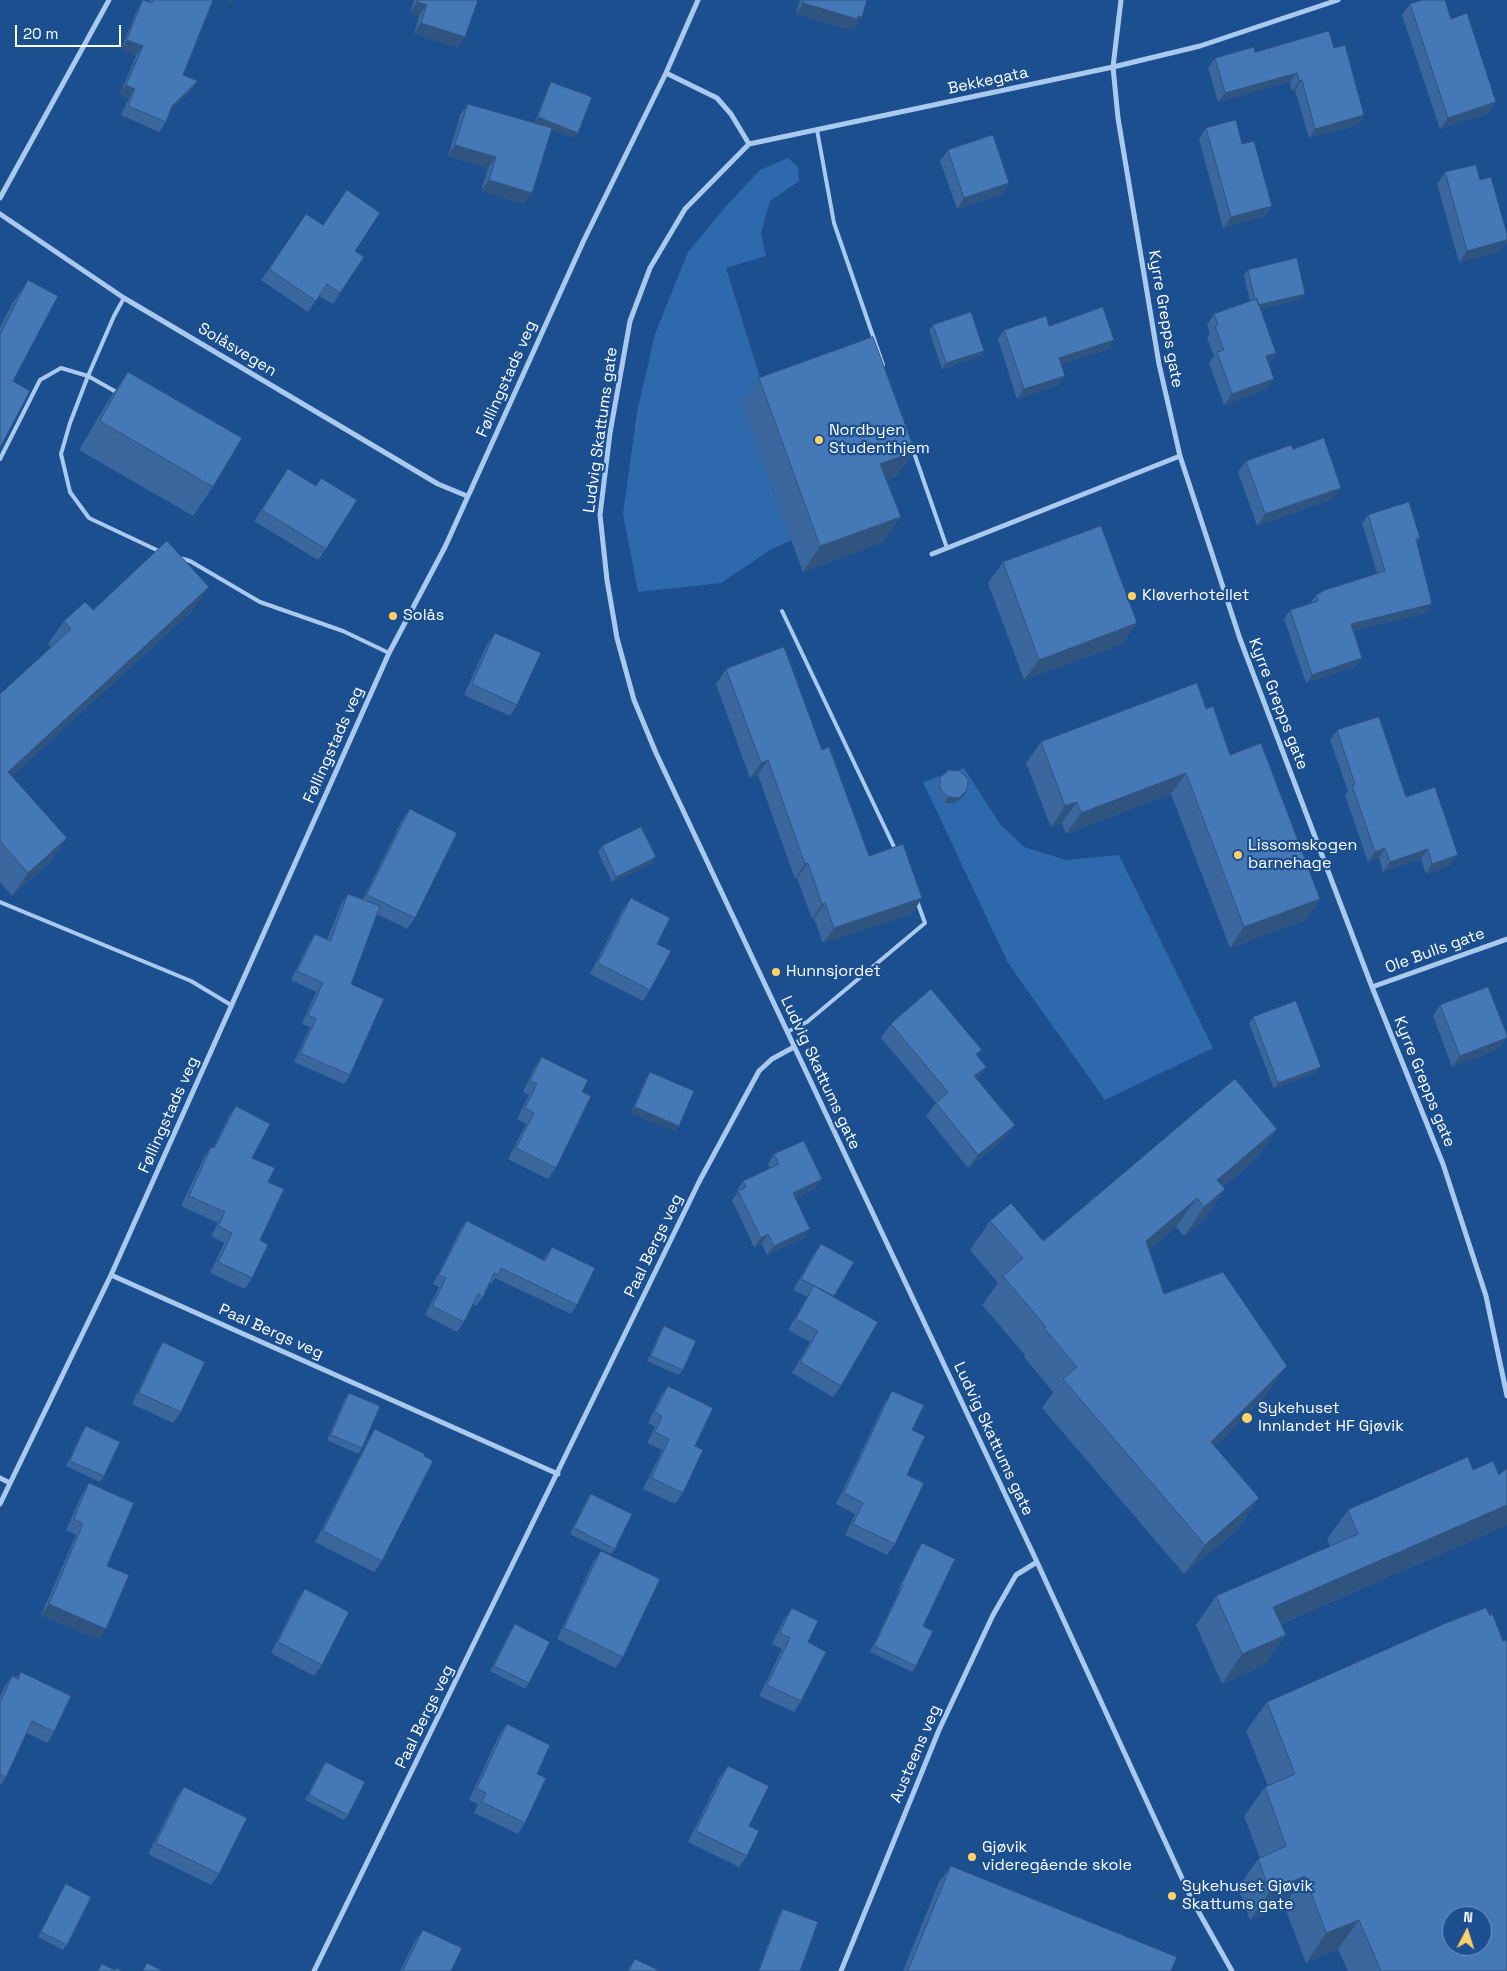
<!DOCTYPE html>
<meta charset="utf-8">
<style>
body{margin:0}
#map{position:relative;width:1507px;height:1971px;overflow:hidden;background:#1b4f8f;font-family:"Space Grotesk",sans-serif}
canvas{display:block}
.north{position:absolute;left:1442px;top:1906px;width:50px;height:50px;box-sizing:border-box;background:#1b4f8f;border:1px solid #7695bc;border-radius:50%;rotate:5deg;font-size:14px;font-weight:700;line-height:20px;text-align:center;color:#fff}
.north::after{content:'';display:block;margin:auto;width:18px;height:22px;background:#ffd166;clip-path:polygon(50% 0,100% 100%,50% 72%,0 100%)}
.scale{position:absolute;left:15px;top:25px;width:106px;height:22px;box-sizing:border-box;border:2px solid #fff;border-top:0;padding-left:6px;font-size:15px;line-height:18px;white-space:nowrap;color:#fff;-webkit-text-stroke:4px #1b4f8f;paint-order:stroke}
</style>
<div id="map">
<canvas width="1507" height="1971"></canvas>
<div class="north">N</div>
<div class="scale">20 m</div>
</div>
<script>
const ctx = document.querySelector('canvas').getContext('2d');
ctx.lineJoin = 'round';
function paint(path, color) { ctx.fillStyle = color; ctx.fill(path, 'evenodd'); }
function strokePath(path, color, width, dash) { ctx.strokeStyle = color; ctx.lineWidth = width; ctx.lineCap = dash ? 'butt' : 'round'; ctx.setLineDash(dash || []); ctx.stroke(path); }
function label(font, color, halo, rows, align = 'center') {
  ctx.font = font + ' "Space Grotesk",sans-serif'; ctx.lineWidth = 4.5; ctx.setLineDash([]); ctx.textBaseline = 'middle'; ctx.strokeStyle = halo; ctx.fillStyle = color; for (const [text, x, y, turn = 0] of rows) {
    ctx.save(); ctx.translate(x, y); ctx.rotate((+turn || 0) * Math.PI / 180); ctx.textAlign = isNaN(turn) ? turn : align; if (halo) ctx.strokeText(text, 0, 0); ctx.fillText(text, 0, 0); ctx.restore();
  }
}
const green = new Path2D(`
 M788,158L798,167L799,181L770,201L761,233L766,256L726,268L766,397L754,438L784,521L809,512H855L770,550L721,583L638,592L623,514L637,412L655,334L688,252L727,205L760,170Z
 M964,768L1000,824L1024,847L1066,860L1119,855L1213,1048L1105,1100L1008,963L923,782Z`);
const service = new Path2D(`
 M817,130L834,223L883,365
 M124,298L114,316L88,376L70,423L61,454L70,492L89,518L161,552
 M913,450L947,548
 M0,459L40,380L61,368L88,376L118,393
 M180,558L190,561L260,602L343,631L389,653
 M782,611L896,851
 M0,902L191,981L231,1005
 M787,1032L807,1022L925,923L917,901`);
const minor = new Path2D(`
 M1121,0L1113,67L1118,118L1159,364L1180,456L1240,639L1372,987L1443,1164L1486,1296L1507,1396
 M666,73L717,98L731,114L749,144L1113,67L1200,46L1338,0
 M749,144L685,209L650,268L630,321L610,433L600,515L607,580L617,638L626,671L634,700L656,753L1037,1562L1192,1900L1232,1971
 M0,198L109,0
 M0,214L124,298L438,484L467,496
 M932,554L1180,456
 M1372,987L1507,939
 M111,1275L558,1474
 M0,1478L10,1483
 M0,1504L111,1275L389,653L445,547L584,240L666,73L698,0
 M314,1971L700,1180L759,1071L772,1059L794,1047
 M841,1971L939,1730L993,1615L1016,1575L1037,1562`);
const wall = new Path2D(`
 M143,0L149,2L150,0H213L183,75L191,91L170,111L166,122L159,132L121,115L129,98L120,94L136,56L121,49L137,10Z
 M414,0H478L458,48L414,34L419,16L410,13Z
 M800,0H867L855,28L852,27L850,30L796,14Z
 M1410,4L1489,113L1440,129L1402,15Z
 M1334,48L1364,115L1358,125L1309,138L1295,90L1292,91L1290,82L1218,102L1208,68L1215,58L1255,52Z
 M551,82L578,133L574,138L551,129L524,204L481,191L488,168L448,156L460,115L468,104L534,123L548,88Z
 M1206,128L1242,144L1272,206L1264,216L1223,228L1199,139Z
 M948,150L1009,183L1002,194L957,209L940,161Z
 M1445,172L1480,180L1501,251L1459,262L1437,184Z
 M306,214L364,257L333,304L319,296L308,312L261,280Z
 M1248,270L1305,294L1301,299L1260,309L1276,353L1269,363L1266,390L1224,405L1209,363L1214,356L1207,338L1210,334L1207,325L1214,314L1250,302L1244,275Z
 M28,280L13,381L0,448V327L12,304Z
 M933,325L984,351L980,356L942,369L929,330Z
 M1049,326L1108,349L1061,364L1059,385L1017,399L998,339L1004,330Z
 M128,372L213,487L193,516L79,450L108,401Z
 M759,378L897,476L887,480L883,542L803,572L741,404Z
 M1293,449L1333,499L1257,526L1238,472L1246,461Z
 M288,469L316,486L321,478L326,549L318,560L254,521Z
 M1368,515L1420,538L1417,542L1426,613L1353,631L1362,658L1356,666L1306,683L1284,619L1290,610L1310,604L1316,595L1377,573L1362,523Z
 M1003,562L1137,623L1122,644L1024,680L988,583Z
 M93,610H193L12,776L67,838L50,862L12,896L0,882V694L51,648L48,644L64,621Z
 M495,633L517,705L510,716L464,695L487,644Z
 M726,669L822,750L869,856L922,898L912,914L823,943L814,918L812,919L797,878L795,879L758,775L750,778L716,684Z
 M1206,709L1230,755L1320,899L1306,920L1230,948L1171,794L1066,834L1062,823L1051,827L1026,763L1041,742Z
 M1337,730L1406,797L1451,865L1426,874L1421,859L1383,872L1379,858L1368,862L1345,795L1348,791L1330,740Z
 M940,778L964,796L955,803H944L936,795V783Z
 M410,809L415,918L407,929L377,914L351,984L350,1075L344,1084L294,1062L310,1027L302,1024L316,992L291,980L309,943L315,934L327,940L342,902L348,894L363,899L402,820Z
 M602,846L652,863L612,882L598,852Z
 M631,898L657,944L650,990L643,1001L590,974L623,909Z
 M1440,1005L1500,1048L1452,1067L1433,1016Z
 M1253,1017L1317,1072L1274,1089L1249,1023Z
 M891,1024L977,1056L986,1067L977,1079L1015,1125L1005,1138L968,1168L926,1116L936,1103L881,1038Z
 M542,1057L582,1092L556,1168L548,1179L508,1159L526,1124L517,1119L529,1095L523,1092L534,1068Z
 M650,1072L679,1126L675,1131L631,1113L646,1078Z
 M236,1106L252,1158L268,1182L260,1240L252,1278L245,1289L210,1273L224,1243L211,1236L218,1223L181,1206L204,1157L211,1147L213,1148L229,1116Z
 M1277,1129L1257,1158L1223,1187L1225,1189L1205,1219L1184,1236L1176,1227L1149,1250L1164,1294L1266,1395L1215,1447L1259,1498L1239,1528L1184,1574L1042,1408L1053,1392L1024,1357L1025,1355L982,1305L998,1283L970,1250L990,1221L1043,1241Z
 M774,1154L816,1188L796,1198L804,1238L767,1255L762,1244L754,1247L732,1200L738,1192L737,1190L743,1181L770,1168L768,1164Z
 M467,1221L543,1260L552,1247L577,1305L571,1314L495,1278L491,1284L489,1283L483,1297L476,1306L473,1304L464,1322L457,1332L425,1315L439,1287L433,1284L460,1230Z
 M821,1244L854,1262L834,1297L841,1386L833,1397L792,1373L810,1342L788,1330L807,1297L793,1290L813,1255Z
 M664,1326L683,1370L679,1375L647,1361L660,1332Z
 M163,1342L181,1412L173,1423L132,1404L156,1353Z
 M668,1386L695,1446L683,1493L675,1504L643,1489L662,1450L647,1443L655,1427L648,1423L660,1397Z
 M892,1391L912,1430L895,1544L887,1555L845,1535L855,1514L836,1504L885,1402Z
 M349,1393L362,1448L358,1454L327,1440L345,1398Z
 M86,1426L104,1476L100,1482L66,1466L82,1432Z
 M375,1429L382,1561L374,1572L315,1542L368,1440Z
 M1473,1470L1507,1525L1281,1624L1266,1664L1222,1684L1196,1625L1216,1596L1330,1546L1327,1539L1348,1510Z
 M89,1483L99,1640L41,1615L76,1535L66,1530L82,1494Z
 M591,1494L615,1549L611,1554L570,1534L587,1499Z
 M922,1543L916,1666L912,1672L870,1652L899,1591L898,1590L918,1549Z
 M601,1551L623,1657L615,1668L557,1639L593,1562Z
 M305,1589L322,1665L314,1676L271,1653L297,1600Z
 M792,1608L801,1701L794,1712L759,1696L782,1649L772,1644L784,1619Z
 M515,1624L529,1683L525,1689L490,1671L511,1630Z
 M21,1672L54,1732L47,1743L27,1733L6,1777L0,1786V1697L4,1687L12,1676L16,1678Z
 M1267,1702L1507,1971H1348L1338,1949L1306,1963L1284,1905L1250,1920L1238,1888L1258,1859L1260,1858L1244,1816L1265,1787L1268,1786L1246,1731Z
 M507,1724L537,1774L525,1823L518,1834L474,1813L478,1804L469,1800L499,1735Z
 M326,1762L348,1815L344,1820L305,1800L322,1767Z
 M728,1766L749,1826L747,1856L739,1867L688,1842L720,1777Z
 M184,1787L219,1874L211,1885L148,1854L176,1798Z
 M951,1866L1171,1971H903L939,1882Z
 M66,1884L67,1945L63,1950L38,1937L62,1890Z
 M783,1909L800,1971H758L779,1914Z
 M423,1930L451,1971H400L415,1941Z
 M635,1959L660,1971H627Z`);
const shadedWall = new Path2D(`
 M225,0H233L232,3Z
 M417,2L427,5L419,16L410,13Z
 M803,3L858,16L862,17L855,28L852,27L850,30L796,14Z
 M421,23L465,37L458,48L414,34Z
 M127,40L143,46L136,56L121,49Z
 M1297,73L1290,82L1218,102L1225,93Z
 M1302,80L1295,90L1292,91L1299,81Z
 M198,81L191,91L166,116L172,106Z
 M126,85L135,89L129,98L120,94Z
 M1496,102L1489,113L1440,129L1448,118Z
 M1364,115L1358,125L1309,138L1315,129Z
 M538,117L578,133L574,138L534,123Z
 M455,145L496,157L488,168L448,156Z
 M489,180L532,193L524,204L481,191Z
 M1009,183L1002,194L957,209L964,198Z
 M1272,206L1264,216L1223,228L1231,217Z
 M1507,240V242L1501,251L1459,262L1467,251Z
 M1305,294L1301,299L1252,311L1256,305Z
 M1114,340L1108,349L1053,367L1059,358Z
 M984,351L980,356L942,369L946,363Z
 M1276,353L1268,364L1266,356Z
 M1065,376L1059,385L1017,399L1024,389Z
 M1274,379L1266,390L1224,405L1232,394Z
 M915,451L897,476L862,489L880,464Z
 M1341,488L1333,499L1257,526L1265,514Z
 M901,517L883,542L803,572L820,546Z
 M209,587L193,610L0,787L8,772Z
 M1432,604L1426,613L1345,633L1351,624Z
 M1137,623L1122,644L1024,680L1039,660Z
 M1362,658L1356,666L1306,683L1312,675Z
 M768,760L758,775L750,778L761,763Z
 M1186,773L1171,794L1066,834L1081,813Z
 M967,790L964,796L955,803H944L948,797Z
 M1077,802L1062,823L1051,827L1065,806Z
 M67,838L50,862L12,896L28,873Z
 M1385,848L1379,858L1368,862L1375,852Z
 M1428,849L1421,859L1383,872L1390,862Z
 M1458,855L1451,865L1426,874L1432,864Z
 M656,857L652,863L612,882L616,877Z
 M808,863L797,878L795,879L805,864Z
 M922,898L912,914L823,943L834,928Z
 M1320,899L1306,920L1230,948L1244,927Z
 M825,903L814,918L812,919L822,904Z
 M1507,1038L1500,1048L1452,1067L1460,1056Z
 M986,1067L976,1080L974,1076Z
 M1321,1067L1317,1072L1274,1089L1278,1083Z
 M635,1107L679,1126L675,1131L631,1113Z
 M1015,1125L1005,1138L968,1168L978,1155Z
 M1277,1129L1257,1158L1202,1205L1217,1180Z
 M822,1179L816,1188L787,1202L793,1193Z
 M1225,1189L1205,1219L1184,1236L1204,1207Z
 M1197,1198L1176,1227L1126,1270L1146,1241Z
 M810,1229L804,1238L767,1255L774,1246Z
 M768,1234L762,1244L754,1247L761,1238Z
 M1287,1366L1266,1395L1191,1471L1211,1442Z
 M1259,1498L1239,1528L1184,1574L1205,1545Z
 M1507,1505V1525L1253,1636L1273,1607Z
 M49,1604L106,1629L99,1640L41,1615Z
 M1286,1635L1266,1664L1222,1684L1242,1654Z
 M1305,1876L1284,1905L1250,1920L1270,1891Z
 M1359,1920L1338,1949L1306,1963L1326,1933Z`);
const building = new Path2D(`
 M143,0L152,3L153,0H213L183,75L198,81L172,106L166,122L128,106L135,89L126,85L143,46L127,40Z
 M418,0H478L465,37L421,23L427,5L417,2Z
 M804,0H867L862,17L858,16L857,19L803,3Z
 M1422,0H1445L1451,19L1467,13L1496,102L1448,118L1410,4Z
 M1329,31L1334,48L1345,45L1364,115L1315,129L1302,80L1299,81L1297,73L1225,93L1215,58L1254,47L1255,52Z
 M551,82L592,97L578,133L538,117Z
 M468,104L552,128L532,193L489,180L496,157L455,145Z
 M1236,120L1242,144L1254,141L1272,206L1231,217L1206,128Z
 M993,135L1009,183L964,198L948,150Z
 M1476,165L1480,180L1491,177L1507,234V240L1467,251L1445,172Z
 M347,190L380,213L355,251L364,257L340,293L327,284L316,301L269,269L306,214L323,225Z
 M1297,258L1305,294L1258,305L1257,299L1255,300L1248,270Z
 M28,280L58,296L13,381L30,391L0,448V335Z
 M1257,299L1276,353L1266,356L1274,379L1232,394L1217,352L1224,350L1215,327L1218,325L1214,314Z
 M1103,307L1114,340L1059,358L1065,376L1024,389L1004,330L1046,316L1049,326Z
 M971,312L984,351L946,363L933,325Z
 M873,337L915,451L880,464L901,517L820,546L759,378Z
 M128,372L242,438L213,487L100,421Z
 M1324,438L1341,488L1265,514L1246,461L1291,445L1293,449Z
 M288,469L316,486L321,478L357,500L326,549L262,510Z
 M1409,502L1420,538L1416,539L1432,604L1351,624L1362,658L1312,675L1290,610L1318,601L1316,595L1325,590L1385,571L1368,515Z
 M1101,526L1137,623L1039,660L1003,562Z
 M167,541L209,587L8,772L67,838L28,873L0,841V694L71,629L64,621L85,602L93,610Z
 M495,633L541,653L517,705L472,684Z
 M784,647L822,750L829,747L869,856L903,844L922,898L834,928L825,903L822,904L808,863L805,864L768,760L761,763L726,669Z
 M1197,683L1206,709L1213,706L1230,755L1261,743L1320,899L1244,927L1186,773L1081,813L1077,802L1065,806L1041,742Z
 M1379,717L1406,797L1435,787L1458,855L1432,864L1428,849L1390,862L1385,848L1375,852L1352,785L1355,784L1337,730Z
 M949,770L960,771L968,779L967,790L959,798L948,797L940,789V778Z
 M410,809L457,833L415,918L367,895Z
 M641,827L656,857L616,877L602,846Z
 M348,894L380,906L351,984L384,999L350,1075L300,1053L316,1019L308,1015L323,983L297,971L315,934L330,941Z
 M631,898L670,918L657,944L671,951L650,990L598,963Z
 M1488,987L1507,1035V1038L1460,1056L1440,1005Z
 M931,989L982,1050L976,1054L986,1067L974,1076L1015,1125L978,1155L936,1103L948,1092L891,1024Z
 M1296,1001L1321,1067L1278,1083L1253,1017Z
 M542,1057L588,1080L582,1092L591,1096L556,1168L516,1148L534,1113L525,1108L537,1084L530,1081Z
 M650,1072L694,1091L679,1126L635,1107Z
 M1235,1079L1277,1129L1217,1180L1225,1189L1204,1207L1197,1198L1146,1241L1164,1294L1223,1272L1287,1366L1211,1442L1259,1498L1205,1545L1063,1379L1077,1367L1044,1328L1046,1327L1003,1276L1023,1258L990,1221L1011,1203L1043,1241Z
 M236,1106L270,1124L252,1158L275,1168L268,1182L284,1189L260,1240L268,1245L252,1278L218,1262L232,1233L218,1226L225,1212L189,1196L211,1147L214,1148Z
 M804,1141L822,1179L793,1193L810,1229L774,1246L768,1234L761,1238L738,1191L746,1187L743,1181L779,1164L774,1154Z
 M467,1221L545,1261L552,1247L595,1268L577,1305L501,1268L498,1275L494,1273L483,1297L478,1294L464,1322L432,1306L446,1278L439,1275Z
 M821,1244L854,1262L834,1296L801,1279Z
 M814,1286L878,1322L841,1386L800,1362L818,1331L796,1319Z
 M664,1326L696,1341L683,1370L651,1356Z
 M163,1342L205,1362L181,1412L139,1393Z
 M668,1386L713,1408L695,1446L703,1450L683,1493L651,1478L669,1439L655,1432L662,1416L655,1412Z
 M892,1391L924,1405L912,1430L925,1436L907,1475L924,1483L895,1544L853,1524L863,1503L844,1493Z
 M349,1393L380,1406L362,1448L331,1435Z
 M86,1426L120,1442L104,1476L70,1461Z
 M375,1429L425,1454L424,1456L433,1461L382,1561L323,1531Z
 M1468,1457L1473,1470L1493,1461L1499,1475L1507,1468V1505L1273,1607L1286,1635L1242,1654L1216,1596L1358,1534L1348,1510Z
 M89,1483L134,1503L107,1566L129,1575L106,1629L49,1604L83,1524L74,1519Z
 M591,1494L632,1514L615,1549L574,1528Z
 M922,1543L955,1559L923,1626L933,1631L916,1666L874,1646L903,1585L902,1584Z
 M601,1551L660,1579L623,1657L564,1628Z
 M305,1589L349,1612L322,1665L278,1642Z
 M792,1608L818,1621L808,1642L826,1652L801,1701L767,1685L790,1638L780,1633Z
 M1486,1608L1490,1616L1492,1613L1503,1641L1507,1640V1971H1381L1359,1920L1326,1933L1305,1876L1270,1891L1258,1859L1286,1846L1265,1787L1295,1774L1267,1702L1446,1623ZM1452,1916H1482V1946H1452Z
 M515,1624L550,1642L529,1683L494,1666Z
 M21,1672L71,1696L54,1732L32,1721L6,1777L0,1774V1703L12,1676L18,1679Z
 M507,1724L550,1745L537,1774L546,1778L525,1823L482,1802L486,1793L477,1789Z
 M326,1762L365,1782L348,1815L309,1795Z
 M728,1766L769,1786L749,1826L759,1831L747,1856L696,1831Z
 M184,1787L247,1818L219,1874L156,1843Z
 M951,1866L1177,1957L1171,1971H908Z
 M66,1884L91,1897L67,1945L41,1932Z
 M783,1909L818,1922L800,1971H759Z
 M423,1930L462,1948L451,1971H403Z
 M635,1959L660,1971H629Z
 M147,1963L163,1971H143Z
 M102,1964L115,1970L117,1968L122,1971H98Z`);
const markers = [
 [819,440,5,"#ffd166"],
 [1132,596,5,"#ffd166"],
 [393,616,5,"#ffd166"],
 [1238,855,5,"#ffd166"],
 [776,972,5,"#ffd166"],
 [1247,1418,6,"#ffd166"],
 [972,1857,5,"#ffd166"],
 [1172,1896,5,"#ffd166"]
];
const streetNames = [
 ["Bekkegata",988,81,-12],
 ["Kyrre Grepps gate",1165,319,80],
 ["Solåsvegen",237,350,31],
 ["Føllingstads veg",507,379,-66],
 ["Ludvig Skattums gate",601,430,-82],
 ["Kyrre Grepps gate",1278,704,69],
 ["Føllingstads veg",334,745,-66],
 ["Ole Bulls gate",1435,951,-20],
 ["Ludvig Skattums gate",820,1073,65],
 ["Kyrre Grepps gate",1424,1082,68],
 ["Føllingstads veg",169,1115,-66],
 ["Paal Bergs veg",654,1246,-64],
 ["Paal Bergs veg",271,1332,24],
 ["Ludvig Skattums gate",993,1439,65],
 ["Paal Bergs veg",425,1717,-64],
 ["Austeens veg",916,1754,-67]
];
const poiNames = [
 ["Nordbyen",829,431],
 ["Studenthjem",829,449],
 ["Kløverhotellet",1142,596],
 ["Solås",403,616],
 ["Lissomskogen",1248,846],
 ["barnehage",1248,864],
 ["Hunnsjordet",786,972],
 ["Sykehuset",1258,1409],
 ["Innlandet HF Gjøvik",1258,1427],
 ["Gjøvik",982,1848],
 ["videregående skole",982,1866],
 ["Sykehuset Gjøvik",1182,1887],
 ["Skattums gate",1182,1905]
];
paint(green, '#2e69ad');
strokePath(service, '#a9c9ee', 4);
strokePath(minor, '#a9c9ee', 5);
paint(wall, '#3a679d');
paint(shadedWall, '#305480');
paint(building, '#4478b7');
strokePath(building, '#305480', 1);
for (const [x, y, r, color] of markers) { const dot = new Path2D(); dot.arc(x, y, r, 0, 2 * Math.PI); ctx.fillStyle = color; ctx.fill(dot); strokePath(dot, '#1b4f8f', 2); }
label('16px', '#fff', '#1b4f8f', streetNames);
label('16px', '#fff', '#1b4f8f', poiNames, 'left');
</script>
